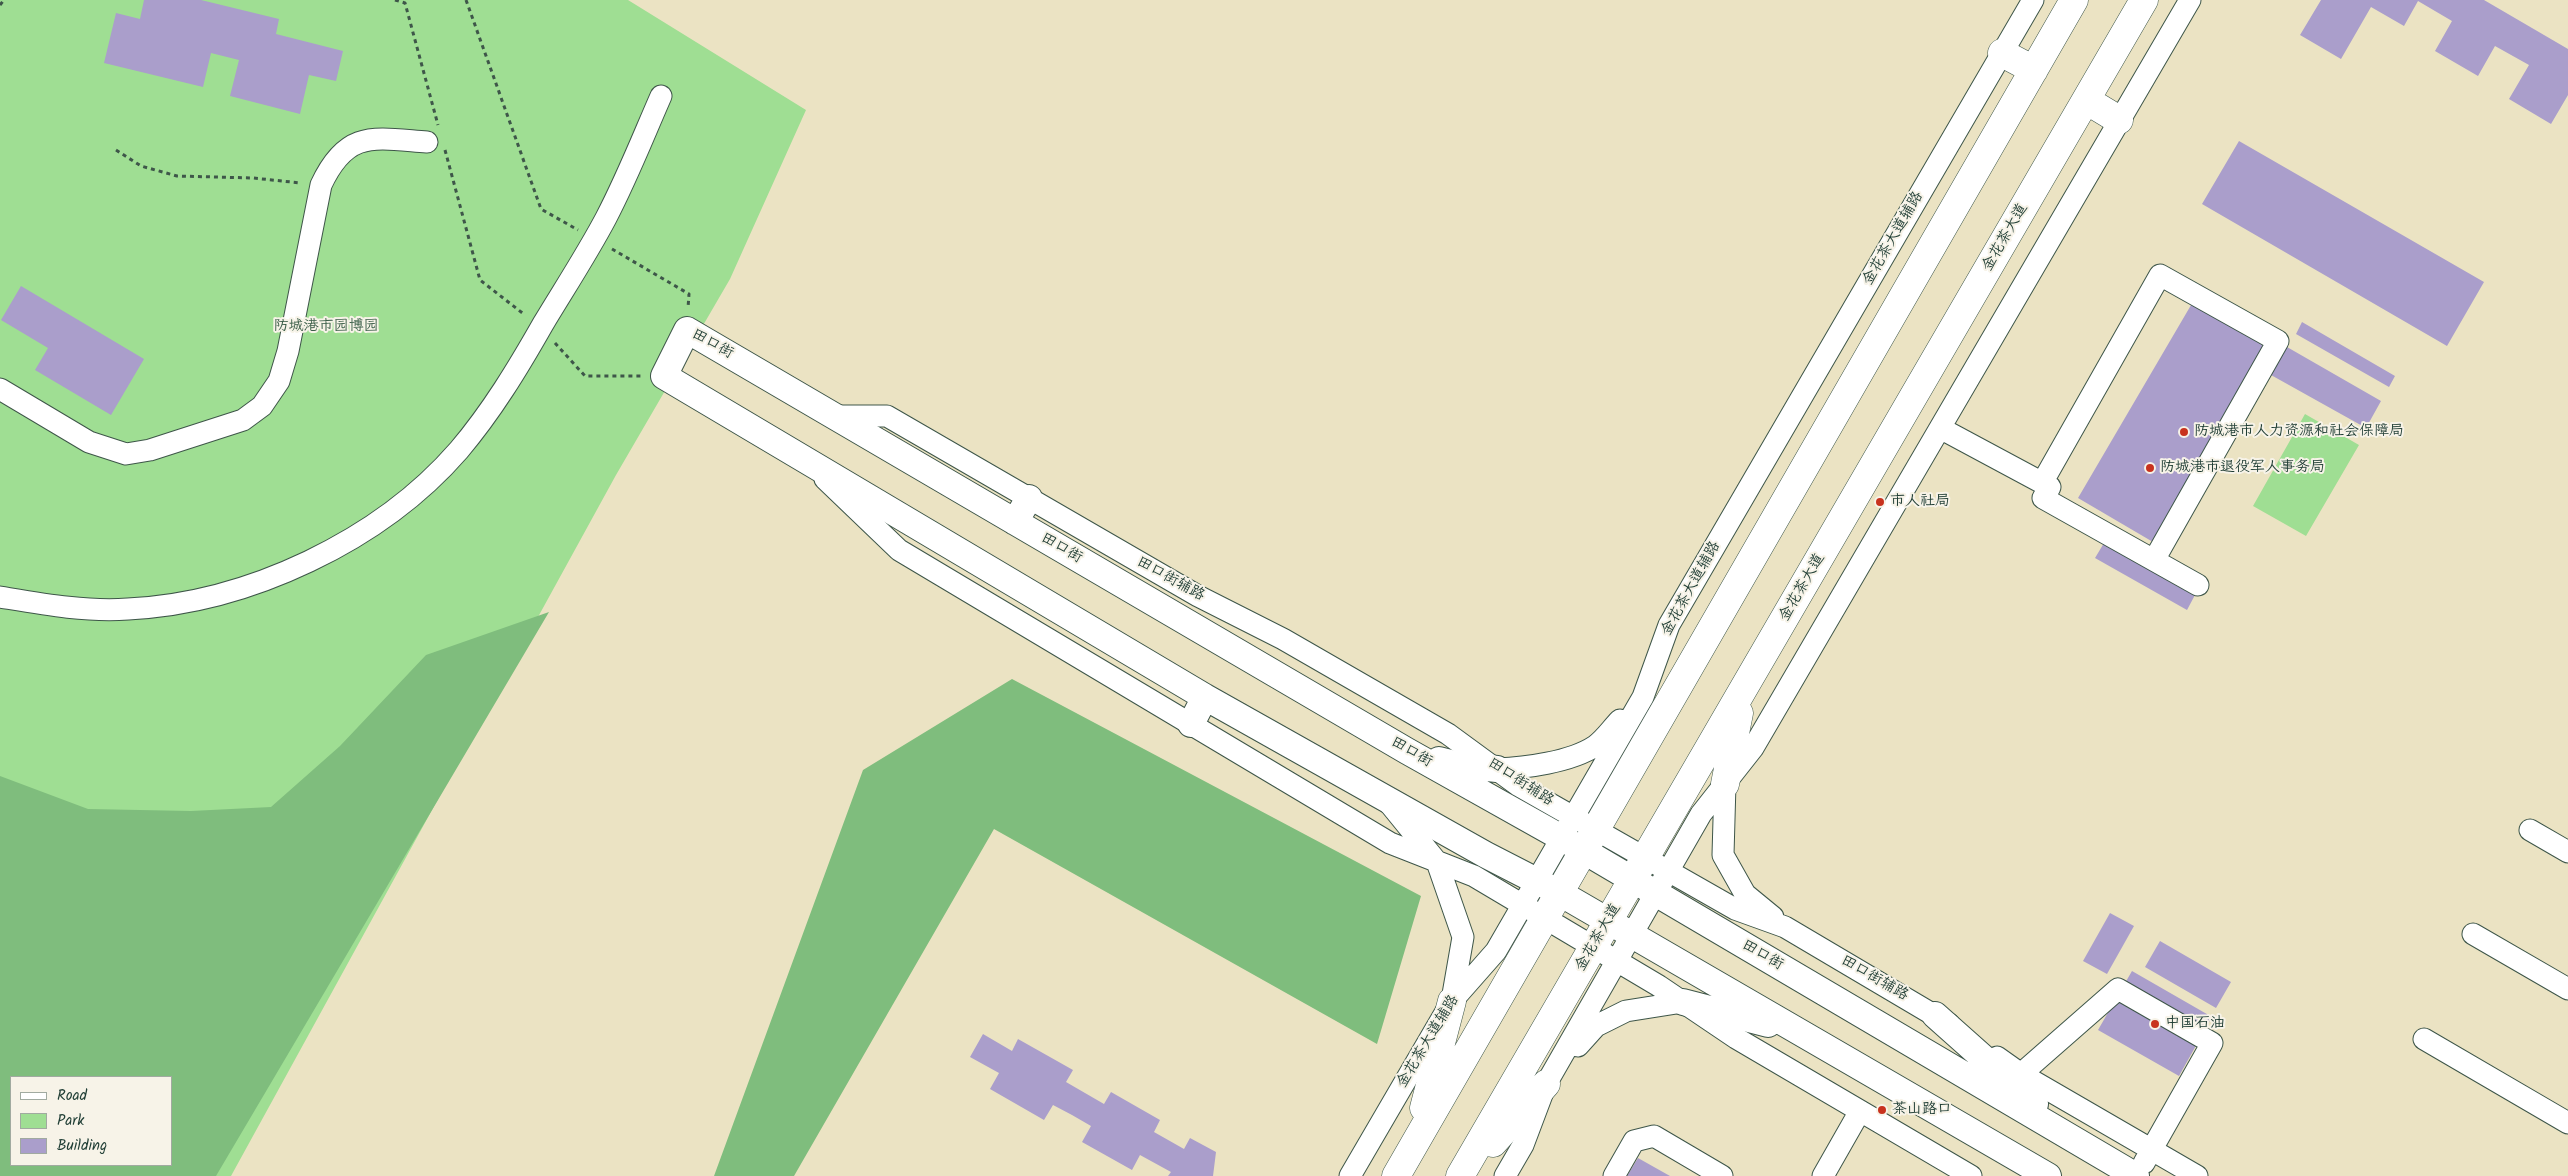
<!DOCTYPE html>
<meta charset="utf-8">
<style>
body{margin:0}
#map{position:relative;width:2568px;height:1176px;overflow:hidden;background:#ebe3c3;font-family:Kalam,sans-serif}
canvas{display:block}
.legend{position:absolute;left:10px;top:1076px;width:162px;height:90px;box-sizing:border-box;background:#f7f3e8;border:1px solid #a1aaa0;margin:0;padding:6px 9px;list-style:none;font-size:15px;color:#1f3d34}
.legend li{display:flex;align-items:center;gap:10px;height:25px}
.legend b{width:25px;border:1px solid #a1aaa0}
</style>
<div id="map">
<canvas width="2568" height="1176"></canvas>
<ul class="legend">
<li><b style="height:6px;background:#fff"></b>Road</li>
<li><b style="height:14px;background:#9fde93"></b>Park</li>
<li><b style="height:14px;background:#aa9ecb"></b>Building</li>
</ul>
</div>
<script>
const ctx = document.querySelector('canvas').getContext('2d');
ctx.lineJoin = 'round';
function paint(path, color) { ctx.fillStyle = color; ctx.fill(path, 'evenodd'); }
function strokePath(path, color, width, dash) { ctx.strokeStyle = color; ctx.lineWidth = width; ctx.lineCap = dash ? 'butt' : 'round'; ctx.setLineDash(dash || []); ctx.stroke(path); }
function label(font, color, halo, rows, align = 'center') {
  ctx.font = font + ' Kalam,"LXGW WenKai TC",sans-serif'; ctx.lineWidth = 4; ctx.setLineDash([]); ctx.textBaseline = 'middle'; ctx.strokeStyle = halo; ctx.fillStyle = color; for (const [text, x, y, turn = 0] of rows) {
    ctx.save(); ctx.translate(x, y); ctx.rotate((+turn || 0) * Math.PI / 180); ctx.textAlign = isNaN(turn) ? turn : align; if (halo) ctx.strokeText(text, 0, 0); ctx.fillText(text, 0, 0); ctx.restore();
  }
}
const green = new Path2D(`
 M0,0H628L806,110L730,279L616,475L231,1176H0ZM11,1077H171V1165H11Z
 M2305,414L2359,445L2306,536L2253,506Z`);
const forest = new Path2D(`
 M549,612L216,1176H0V776L88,809L191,811L271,807L340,746L426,655ZM171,1077V1165H11V1077Z
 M1012,679L1421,896L1377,1044L994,829L794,1176H714L863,770Z`);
const building = new Path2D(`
 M144,0H201L279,19L276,34L343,51L336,81L309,75L300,114L230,96L239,60L211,53L203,87L104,63L116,13L140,19Z
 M2321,0H2484L2568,49V95L2551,124L2509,99L2529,65L2495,46L2478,76L2435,51L2452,21L2418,1L2404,26L2371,7L2341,59L2300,35Z
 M2239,141L2484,282L2447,346L2202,204Z
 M21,286L144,359L111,415L35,370L48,348L1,320Z
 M2194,300L2269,343L2153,542L2078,498Z
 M2302,322L2395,376L2389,387L2296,334Z
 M2287,347L2381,401L2366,428L2271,375Z
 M2104,543L2195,595L2187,610L2095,558Z
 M2110,913L2134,926L2107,974L2083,961Z
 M2160,941L2231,982L2216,1008L2145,967Z
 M2132,971L2212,1017L2179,1076L2098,1030Z
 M983,1034L1012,1051L1018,1039L1073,1070L1066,1082L1104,1104L1111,1092L1160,1120L1154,1132L1184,1149L1190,1138L1216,1152L1213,1176H1168L1171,1172L1140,1155L1132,1170L1082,1142L1091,1126L1072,1115L1053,1105L1044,1120L990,1089L999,1073L970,1057Z
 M1638,1158L1670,1176H1627Z`);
const path = new Path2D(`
 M395,0L405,3L438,125
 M466,0L541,209L578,230
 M0,5L4,0
 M116,150L141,166L177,176L253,178L301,183
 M445,150L480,280L525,315
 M612,249L689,294L688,308
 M555,343L585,376H642`);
const minor = new Path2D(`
 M0,389L89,442L126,454L150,450L243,420L262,406L279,381L288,351L321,185C347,129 374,138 427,142
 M835,416H887L1198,596L1283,639L1448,734L1519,786L1735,909L1785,927L1949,1024
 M1940,428L2050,487L2043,498L2198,585
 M825,479L899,550L1390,843L1474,876L1659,986L1736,1038L1971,1176
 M2042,483L2160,275L2278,341L2154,560
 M0,597C42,604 85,612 128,609C248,603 380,541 459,450C492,411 518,368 543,324C564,289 587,254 606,218C627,178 643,137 661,96
 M1497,769C1525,768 1571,762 1595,746C1604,740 1612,728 1620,720
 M1725,784L1723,855L1745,894L1773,917
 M1389,803L1437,862L1463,937L1452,1000
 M2530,830L2568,852
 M2473,934L2568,989
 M2424,1039L2568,1123
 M1578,1046L1596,1026L1626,1011L1683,1002
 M1997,1057L2021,1074L2197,1176
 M2021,1074L2118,989L2212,1043L2144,1163
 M1350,1176L1452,1001L1496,951L1643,697L1669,625L2033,0
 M1505,1176L1523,1145L1546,1084L1701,814L1753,748L2190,0
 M1614,1176L1634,1141L1654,1136L1722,1176
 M1823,1176L1860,1111`);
const major = new Path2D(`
 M1015,522L1029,498
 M1191,724L1205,697
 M1439,760L1459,765L1497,769
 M1683,1002L1768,1024
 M1935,1015L2035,1104
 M2048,1176L1558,892L1486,855L1205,697L664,376L687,330L1407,751L1562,838L2136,1176`);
const highway = new Path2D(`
 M2002,53L2034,70
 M2086,100L2119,120
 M1725,784L1739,713
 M1424,1108L1452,1001
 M1493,1143L1546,1084
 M1396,1176L2074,0
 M1460,1176L2144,0`);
const markers = [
 [2184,432,5,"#c8321e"],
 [2150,468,5,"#c8321e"],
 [1880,502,5,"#c8321e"],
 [2155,1024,5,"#c8321e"],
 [1882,1110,5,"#c8321e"]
];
const streetNames = [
 ["金花茶大道",2006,238,-60],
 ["金花茶大道辅路",1894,239,-60],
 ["田口街",712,345,29],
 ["田口街",1061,549,30],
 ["田口街辅路",1170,580,29],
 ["金花茶大道",1803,588,-60],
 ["金花茶大道辅路",1692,589,-61],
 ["田口街",1411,753,30],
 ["田口街辅路",1520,783,33],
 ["金花茶大道",1599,938,-60],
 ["田口街",1762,956,30],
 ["田口街辅路",1874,979,30],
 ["金花茶大道辅路",1429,1042,-59]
];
const parkNames = [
 ["防城港市园博园",326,327]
];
const poiNames = [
 ["防城港市人力资源和社会保障局",2194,432],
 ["防城港市退役军人事务局",2160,468],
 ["市人社局",1890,502],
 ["中国石油",2165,1024],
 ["茶山路口",1892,1110]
];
paint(green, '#9fde93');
paint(forest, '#7fbd7d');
paint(building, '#aa9ecb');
strokePath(minor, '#3e5649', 23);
strokePath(major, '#3e5649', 28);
strokePath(highway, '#3e5649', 29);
strokePath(path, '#3e5649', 3, [4, 4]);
strokePath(minor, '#fff', 21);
strokePath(major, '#fff', 26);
strokePath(highway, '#fff', 28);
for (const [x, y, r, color] of markers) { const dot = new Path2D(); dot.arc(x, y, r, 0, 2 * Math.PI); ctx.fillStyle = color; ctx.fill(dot); strokePath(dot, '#f7f3e8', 2); }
label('15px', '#1f3d34', '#f7f3e8', streetNames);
label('15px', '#395d47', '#f7f3e8', parkNames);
label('15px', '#1f3d34', '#f7f3e8', poiNames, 'left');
</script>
